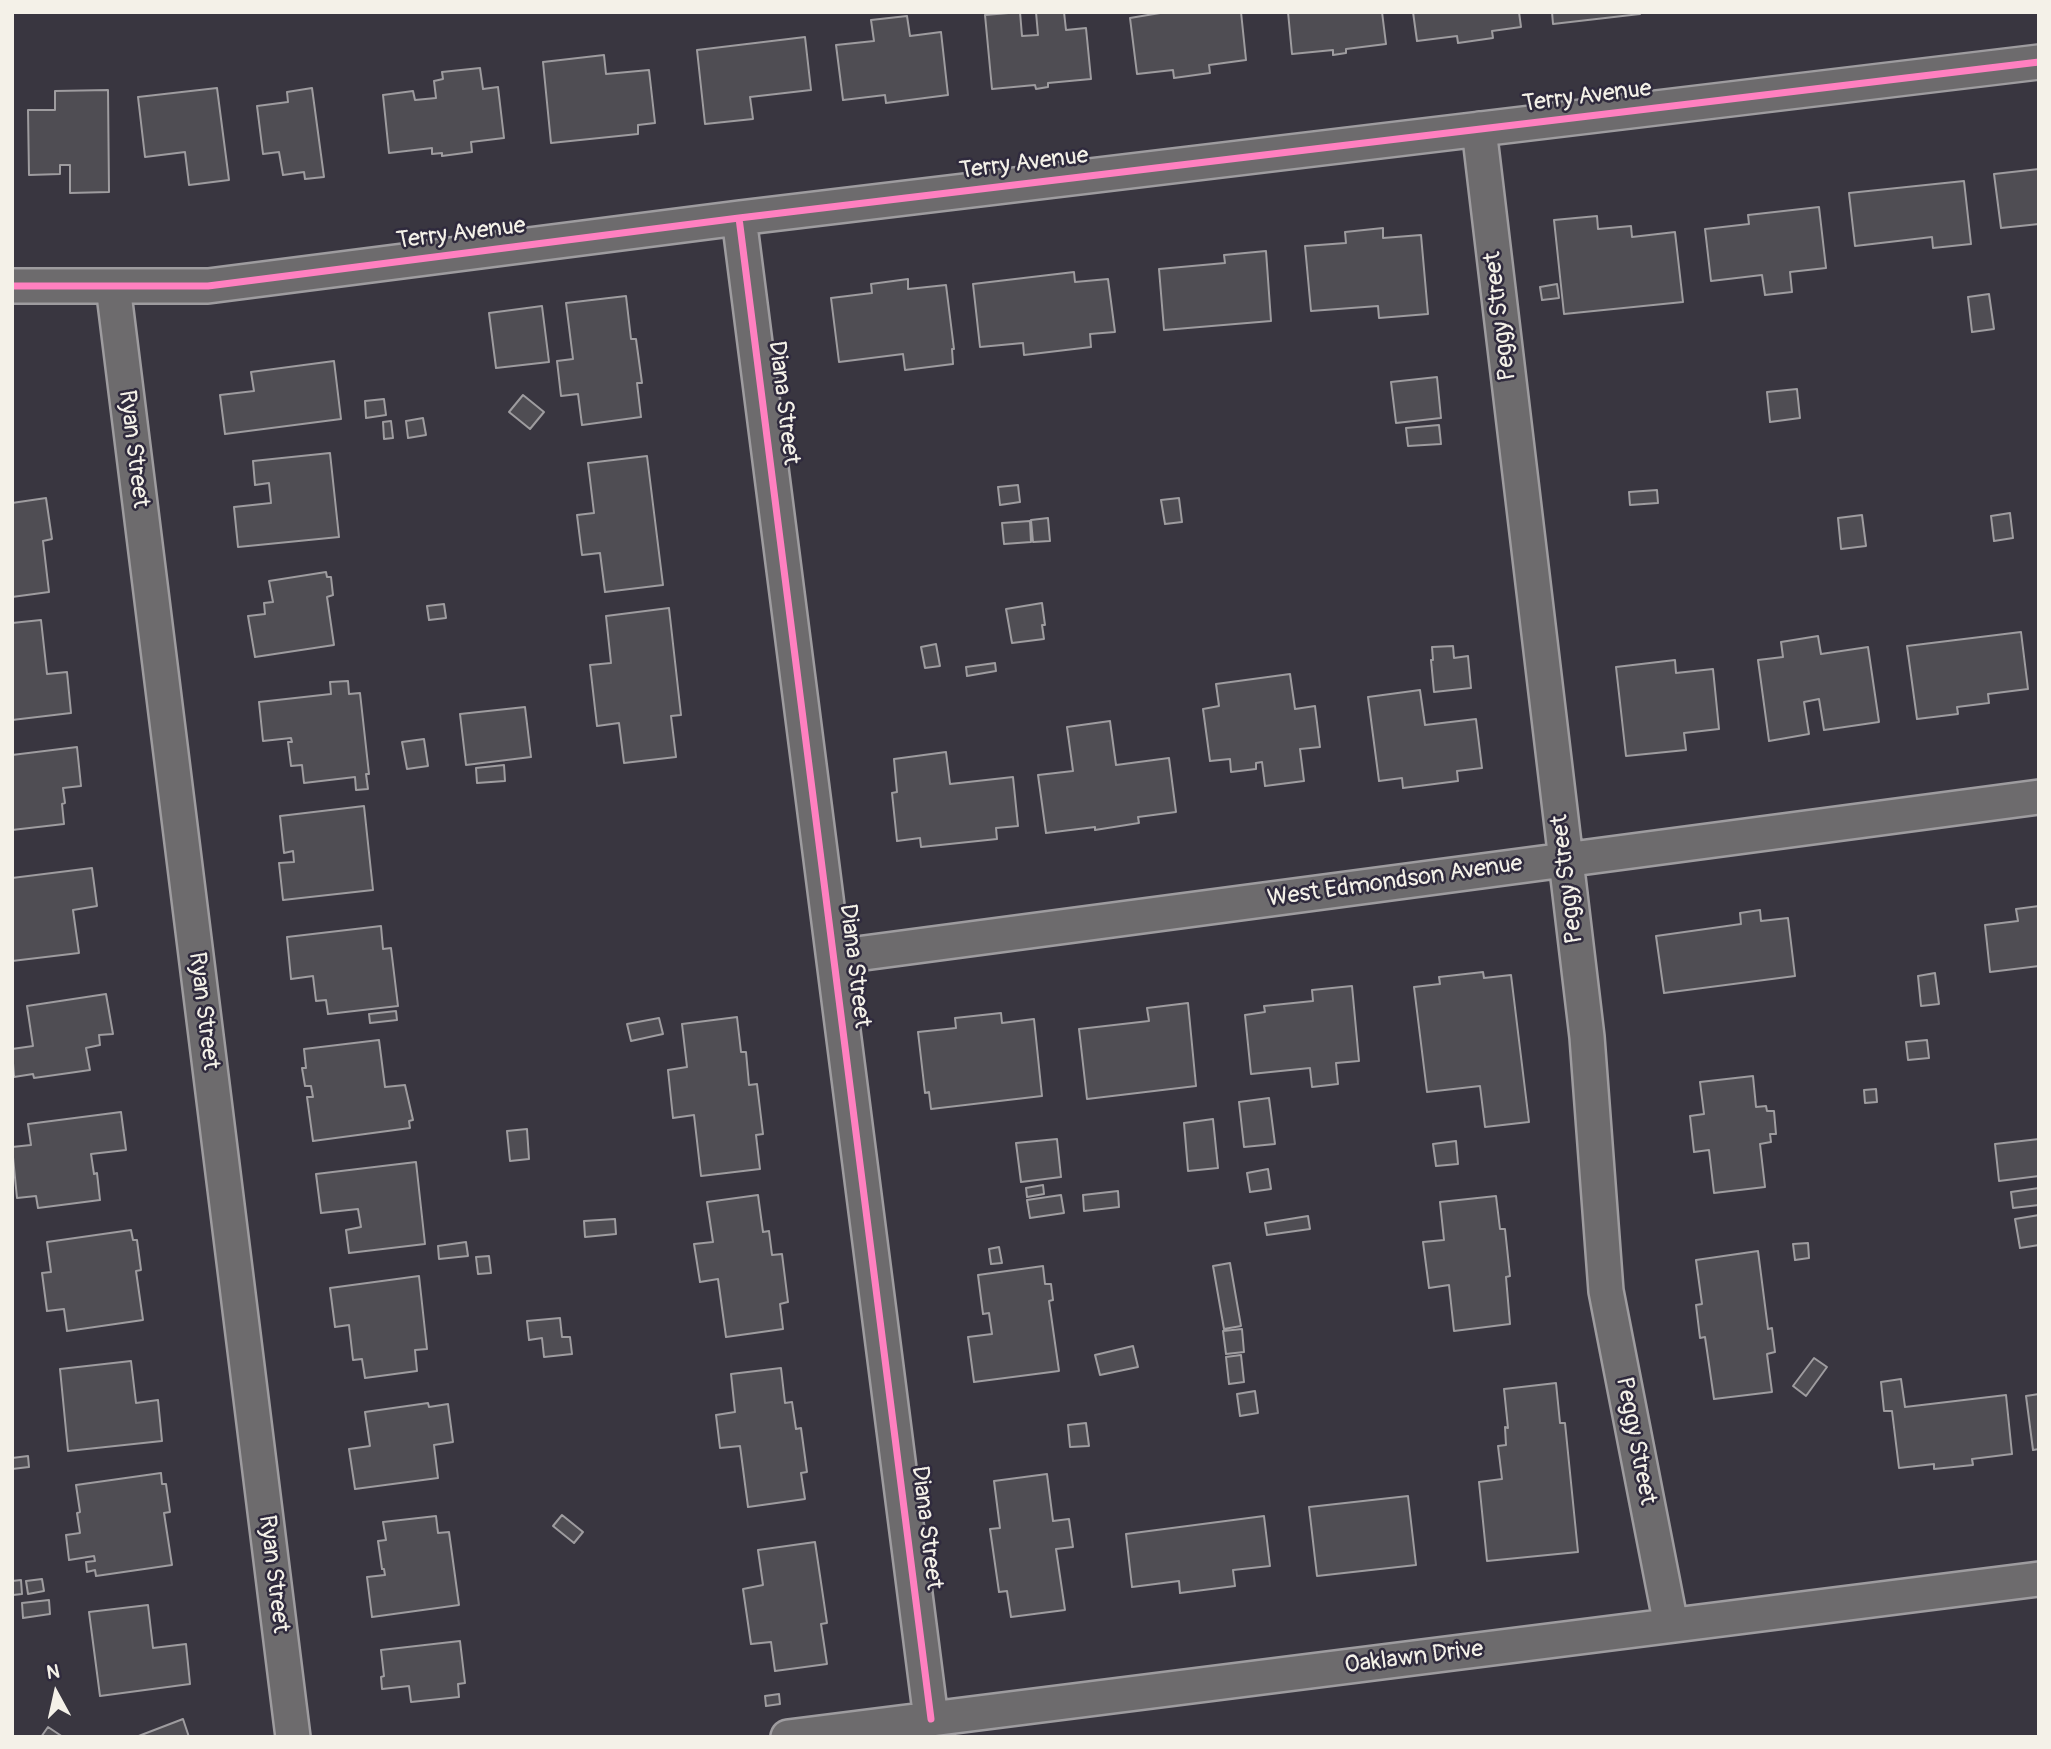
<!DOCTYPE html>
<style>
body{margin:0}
#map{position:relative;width:2051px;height:1749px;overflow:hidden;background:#393640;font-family:Pangolin,sans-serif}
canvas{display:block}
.frame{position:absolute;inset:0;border:14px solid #f4f1e8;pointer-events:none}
.north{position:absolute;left:21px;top:1658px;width:70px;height:70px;-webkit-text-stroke:5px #2f2a3d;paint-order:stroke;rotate:352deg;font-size:19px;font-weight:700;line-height:28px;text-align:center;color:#f4f1e8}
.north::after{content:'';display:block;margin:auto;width:24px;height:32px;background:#f4f1e8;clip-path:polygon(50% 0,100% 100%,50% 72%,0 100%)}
</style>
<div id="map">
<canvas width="2051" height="1749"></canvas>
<div class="frame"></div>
<div class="north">N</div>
</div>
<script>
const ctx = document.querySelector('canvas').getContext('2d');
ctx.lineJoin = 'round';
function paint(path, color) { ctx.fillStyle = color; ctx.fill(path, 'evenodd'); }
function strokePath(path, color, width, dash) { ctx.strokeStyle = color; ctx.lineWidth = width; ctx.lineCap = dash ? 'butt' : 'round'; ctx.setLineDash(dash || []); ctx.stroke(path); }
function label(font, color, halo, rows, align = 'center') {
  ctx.font = font + ' Pangolin,sans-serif'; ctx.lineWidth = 5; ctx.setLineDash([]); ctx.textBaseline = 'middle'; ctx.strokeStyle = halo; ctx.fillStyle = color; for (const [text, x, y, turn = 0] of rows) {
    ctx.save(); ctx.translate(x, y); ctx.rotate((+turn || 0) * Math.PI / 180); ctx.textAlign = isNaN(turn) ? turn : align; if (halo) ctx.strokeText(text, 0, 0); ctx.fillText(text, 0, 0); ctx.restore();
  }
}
const building = new Path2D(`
 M1020,12L1022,36L1038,35L1036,12H1064L1066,30L1086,28L1091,79L1048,83V87L1036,89L1035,85L992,89L985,15Z
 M1166,12H1241L1246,60L1209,65L1210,73L1174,78L1173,70L1137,74L1130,18Z
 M1288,12H1382L1386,44L1346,49V53L1333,55V50L1292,54Z
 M1413,12H1519L1521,27L1492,31L1493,38L1458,43L1457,36L1417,41Z
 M1552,12H1639L1640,14L1553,24Z
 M907,16L910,36L941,32L948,95L886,103L885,95L843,100L836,45L874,41L871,20Z
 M805,37L811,90L750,97L753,119L705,124L697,50Z
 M604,55L606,74L649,70L655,123L638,125V134L551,143L543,62Z
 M480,68L483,89L498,87L504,138L471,142L472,152L442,156V153L432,154V148L389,153L383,95L413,91L415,100L436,98L434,81L443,79L442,72Z
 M217,88L229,180L189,185L185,152L145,157L138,97Z
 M312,88L324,177L305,179L304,172L283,175L279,152L263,154L257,106L288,102L287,92Z
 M108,90L109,192L70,193V165H60V174L29,175L28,110H55V91Z
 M2039,169V224L2001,228L1994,174Z
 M1964,181L1971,244L1933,248L1932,237L1855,246L1849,193Z
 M1819,207L1826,268L1790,272L1792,292L1765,295L1762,275L1711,281L1705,229L1749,224L1748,215Z
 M1597,216L1598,229L1631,226L1632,237L1675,232L1683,302L1564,314L1554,220Z
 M1383,228V238L1421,235L1428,314L1379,318L1378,306L1311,311L1305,246L1346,243L1345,232Z
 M1266,251L1271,321L1164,330L1159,269L1225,263L1224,255Z
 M1074,272L1075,282L1108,279L1115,332L1090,334L1091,347L1024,355L1023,343L980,347L973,284Z
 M908,279V289L946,285L954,349H952L953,364L905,370L903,354L839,362L831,298L872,293L871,284Z
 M1557,284L1559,298L1542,300L1540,287Z
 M1989,294L1994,329L1972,332L1968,297Z
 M626,296L631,339H636L642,383H637L641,417L582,425L578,394L561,396L557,361L573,359L566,303Z
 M542,306L549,362L496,368L489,313Z
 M334,361L341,419L225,434L220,395L254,391L251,372Z
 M1437,377L1441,418L1396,423L1391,382Z
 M1797,389L1800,418L1770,422L1767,392Z
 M523,395L544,412L530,429L509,412Z
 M384,399L386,415L366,418L365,401Z
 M423,418L426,435L408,438L406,421Z
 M391,421L393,438L384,439L383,422Z
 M1439,425L1441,444L1408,446L1406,428Z
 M330,453L339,537L238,547L234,507L271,503L269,483L255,485L253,461Z
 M647,456L663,585L605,592L600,553L582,555L577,515L594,513L588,463Z
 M1018,485L1020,502L1000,505L998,487Z
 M1657,490L1658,503L1630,505L1629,492Z
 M46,498L52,539L43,541L49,592L12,597V503Z
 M1179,498L1182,522L1165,524L1161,500Z
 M2010,513L2013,538L1994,541L1991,516Z
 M1862,515L1866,546L1841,549L1838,518Z
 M1048,518L1050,541L1033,542L1031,520Z
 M1030,521L1031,542L1004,544L1002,523Z
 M326,572L327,577H331L333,595L327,597L334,645L255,657L248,616L265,614L264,603L273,602L269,581Z
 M1042,603L1045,625H1042L1044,639L1012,643L1006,609Z
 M444,604L446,618L429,620L427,606Z
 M669,608L681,715L671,716L676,757L624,763L619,723L597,726L590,665L611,663L606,616Z
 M41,620L47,674L67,672L71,713L12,720V623Z
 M2021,632L2028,689L1988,694L1989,703L1957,707L1958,714L1917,719L1907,646Z
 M1818,636L1821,654L1868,647L1879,722L1824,730L1819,699L1804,702L1809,734L1769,741L1758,660L1783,657L1781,642Z
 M936,644L940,666L925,668L921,647Z
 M1453,646L1454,658L1468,656L1471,688L1434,692L1431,660H1433L1432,647Z
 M1675,660L1676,673L1713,669L1719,729L1684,733L1686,750L1626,756L1616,667Z
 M995,663L996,671L967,676L966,667Z
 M1290,674L1295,709L1315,706L1320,747L1300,749L1304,781L1265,786L1262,762L1256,763V769L1231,772L1230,759L1210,761L1203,709L1219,706L1216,684Z
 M348,681L349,694L360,693L369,774H366L368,789L356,790L355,777L304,783L302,765L291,766L288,742H292L291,738L263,741L259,702L331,694L330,682Z
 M1420,690L1425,725L1476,719L1482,768L1457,771L1458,781L1403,788L1402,778L1379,781L1368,697Z
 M525,707L531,757L466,765L460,714Z
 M1110,721L1116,765L1169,758L1176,812L1138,817L1139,823L1095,830V827L1046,833L1038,775L1073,771L1067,727Z
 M424,739L428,766L407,769L402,742Z
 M77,747L81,786L63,788L65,803L62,804L64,824L12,830V755Z
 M946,752L950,784L1013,777L1018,826L996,828L997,839L921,847L920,838L897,841L892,793L897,792L894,759Z
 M504,765L505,781L477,783L476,768Z
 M364,806L373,890L283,900L279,863L294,862L293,851L284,853L280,816Z
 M92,868L97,906L73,910L79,953L12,961V878Z
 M2039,906V966L1990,972L1985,925L2018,921L2016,909Z
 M1760,910L1761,921L1788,918L1795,976L1664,993L1656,936L1741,924L1740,913Z
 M381,926L383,949L391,948L398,1006L328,1014L326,1000L316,1001L313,976L291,979L287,937Z
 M1483,972L1484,978L1511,975L1529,1122L1485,1127L1480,1086L1427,1092L1414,987L1440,984L1439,977Z
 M1935,973L1939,1004L1921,1006L1918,976Z
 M1352,986L1359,1061L1336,1063L1338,1084L1312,1087L1310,1068L1251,1074L1245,1015L1265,1012L1264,1006L1313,1001L1312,990Z
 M106,994L113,1034L99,1035L100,1045L86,1048L90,1070L34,1078L33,1074L14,1077L12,1049L33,1046L27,1006Z
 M1188,1003L1196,1086L1087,1099L1079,1029L1149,1021L1147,1008Z
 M396,1011L397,1020L370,1023L369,1014Z
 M1001,1013L1002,1023L1034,1019L1042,1096L931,1109L929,1092L925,1093L918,1032L956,1028L955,1018Z
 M737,1017L741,1052H746L749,1085L757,1084L763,1134L756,1135L760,1169L701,1176L694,1115L673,1118L668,1070L687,1067L682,1024Z
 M659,1018L663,1034L631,1041L627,1024Z
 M379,1040L385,1087L405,1085L413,1120L409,1121L410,1128L313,1141L307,1097H313L311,1086H305L302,1068H306L304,1049Z
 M1927,1040L1929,1058L1908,1060L1906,1042Z
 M1753,1076L1756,1107L1766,1106L1767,1111H1774L1776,1134H1770L1771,1142L1760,1144L1765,1187L1714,1193L1709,1150L1694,1152L1690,1116L1704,1114L1700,1082Z
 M1876,1089L1877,1102L1865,1103L1864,1090Z
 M1269,1098L1275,1144L1244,1147L1239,1102Z
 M121,1112L126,1150L91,1154L94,1174L97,1173L100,1200L38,1208L36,1196L17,1198L12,1147L31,1145L28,1124Z
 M1213,1119L1218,1168L1188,1171L1184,1123Z
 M527,1129L529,1159L510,1161L507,1131Z
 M1057,1139L1061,1177L1021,1182L1016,1143Z
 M2039,1139V1176L1999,1181L1995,1144Z
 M1456,1141L1458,1164L1436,1166L1433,1144Z
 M416,1162L425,1244L349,1253L346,1230L361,1227L358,1209L321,1213L316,1174Z
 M1268,1169L1271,1189L1250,1192L1247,1173Z
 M1043,1185L1044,1194L1027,1197L1026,1188Z
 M2039,1188V1205L2013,1208L2011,1192Z
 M1118,1191L1119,1207L1084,1211L1083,1195Z
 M758,1195L763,1232L769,1231L772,1255L782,1254L788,1302L780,1304L783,1329L726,1337L718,1279L700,1282L694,1244L713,1242L707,1202Z
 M1061,1195L1064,1213L1030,1218L1027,1200Z
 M1496,1196L1500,1229H1505L1510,1276L1506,1277L1510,1324L1454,1331L1449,1285L1429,1288L1423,1242L1444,1240L1440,1202Z
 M2039,1215V1245L2020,1248L2015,1219Z
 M1308,1216L1310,1229L1267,1235L1265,1223Z
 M615,1219L616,1234L585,1237L584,1221Z
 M131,1230L133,1240H137L141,1270L136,1271L143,1320L67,1331L64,1309L47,1311L42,1273L51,1272L47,1242Z
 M466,1242L468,1256L439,1259L438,1246Z
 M1808,1243L1809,1258L1795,1260L1793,1244Z
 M999,1247L1002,1263L991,1264L989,1249Z
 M1758,1251L1768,1329L1772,1328L1775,1352L1767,1354L1772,1392L1714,1399L1705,1337L1700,1338L1696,1305L1702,1304L1696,1260Z
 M489,1256L491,1273L478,1274L476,1257Z
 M1230,1263L1241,1326L1224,1329L1213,1266Z
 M1043,1266L1045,1284H1051L1053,1300L1049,1301L1059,1371L974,1382L968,1337L992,1334L989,1313L983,1314L978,1275Z
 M419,1276L427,1349L415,1350L417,1371L365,1378L362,1359L353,1360L349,1325L335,1327L330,1288Z
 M560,1318L562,1337H570L572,1354L544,1357L542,1338L529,1340L527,1321Z
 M1242,1329L1244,1352L1226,1354L1223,1331Z
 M1133,1346L1138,1367L1100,1375L1095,1355Z
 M1241,1355L1244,1382L1229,1384L1226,1357Z
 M1814,1358L1827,1367L1806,1396L1793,1386Z
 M131,1361L136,1403L158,1400L162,1441L68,1451L60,1369Z
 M781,1368L785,1403L792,1402L796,1429L801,1428L807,1472L801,1473L805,1499L748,1507L740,1446L720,1448L716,1415L735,1412L731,1374Z
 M1901,1379L1905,1407L2006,1395L2012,1454L1972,1459L1973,1465L1934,1469V1464L1899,1468L1892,1411H1884L1881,1382Z
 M1556,1383L1560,1423H1565L1578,1552L1487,1561L1479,1482L1502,1479L1498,1446L1506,1445L1505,1427L1508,1428L1504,1389Z
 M1255,1391L1258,1413L1240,1416L1237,1394Z
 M2039,1394V1449L2033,1450L2026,1396Z
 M428,1403L429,1407L448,1404L453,1442L434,1445L438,1478L355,1489L349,1449L370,1446L365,1412Z
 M1086,1423L1089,1446L1070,1447L1068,1425Z
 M28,1456L29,1467L12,1469V1458Z
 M161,1473L162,1484H166L170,1512L164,1513L172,1565L96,1576L95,1570L87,1572L86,1562L95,1561L94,1556L69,1560L66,1535L80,1533L77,1513L80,1512L76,1485Z
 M1047,1474L1053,1521L1069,1519L1073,1547L1056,1549L1065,1610L1011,1617L1007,1591L999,1592L990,1529L1000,1528L994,1481Z
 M1408,1496L1416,1565L1317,1576L1309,1507Z
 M562,1515L583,1532L574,1543L553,1526Z
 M436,1516L438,1533L449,1532L459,1605L372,1617L367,1577L385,1575L384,1569H382L378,1541L386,1540L383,1522Z
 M1264,1516L1270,1566L1233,1570L1235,1586L1180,1593L1179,1581L1132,1587L1126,1534Z
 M815,1542L827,1623L821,1624L827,1664L775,1671L771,1642L751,1644L743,1589L763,1585L758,1550Z
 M42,1579L44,1591L28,1594L26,1581Z
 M21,1580L22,1594L13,1595L12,1581Z
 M49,1600L50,1614L23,1618L22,1603Z
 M148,1605L153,1648L186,1644L190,1684L100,1696L89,1612Z
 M460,1641L465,1683L458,1684L459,1697L411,1702L409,1686L382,1689L381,1677L384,1676L381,1650Z
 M779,1694L780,1704L766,1706L765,1696Z
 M183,1719L189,1737H136Z
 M48,1727L63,1737H41Z`);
const minor = new Path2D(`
 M1479,129L1587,1037L1606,1291L1671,1625
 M739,218L931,1719
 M12,286H208L739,218L2039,62
 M113,286L293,1737
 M834,957L2039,797
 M788,1737L2039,1579`);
const cycleway = new Path2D(`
 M739,218L931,1719
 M12,286H208L739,218L2039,62`);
const streetNames = [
 ["Terry Avenue",1587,97,-7],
 ["Terry Avenue",1024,164,-7],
 ["Terry Avenue",461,234,-7],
 ["Peggy Street",1501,316,-97],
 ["Diana Street",783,403,83],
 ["Ryan Street",133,449,83],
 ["Peggy Street",1568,879,-97],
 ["West Edmondson Avenue",1395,882,-8],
 ["Diana Street",854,966,83],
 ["Ryan Street",203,1011,83],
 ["Peggy Street",1635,1441,79],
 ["Diana Street",926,1528,83],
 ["Ryan Street",273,1574,83],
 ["Oaklawn Drive",1414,1658,-7]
];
paint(building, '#4f4d53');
strokePath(building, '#9e9c9f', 2);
strokePath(minor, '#9e9c9f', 38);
strokePath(minor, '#6d6b6d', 33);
strokePath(cycleway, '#ff80c0', 7);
label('24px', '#f4f1e8', '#2f2a3d', streetNames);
</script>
